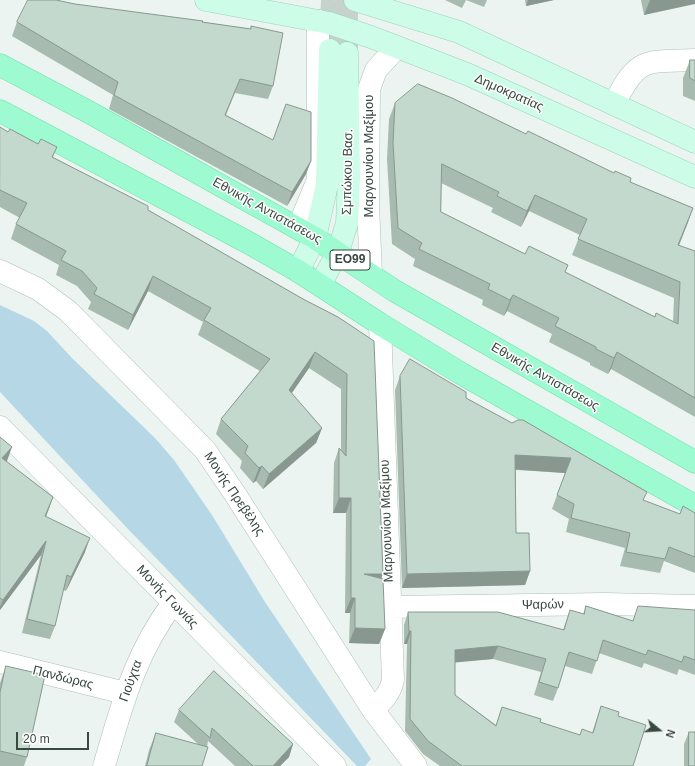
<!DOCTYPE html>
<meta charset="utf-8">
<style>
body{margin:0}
#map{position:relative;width:695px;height:766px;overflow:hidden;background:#ebf4f0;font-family:Helvetica,sans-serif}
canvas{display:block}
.north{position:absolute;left:639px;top:710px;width:40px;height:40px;-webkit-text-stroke:3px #fff;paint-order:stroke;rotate:108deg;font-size:11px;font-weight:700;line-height:16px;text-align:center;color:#394840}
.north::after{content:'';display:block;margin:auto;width:14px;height:18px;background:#394840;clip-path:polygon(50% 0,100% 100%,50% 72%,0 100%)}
.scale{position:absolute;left:16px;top:732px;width:73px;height:18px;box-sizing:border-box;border:2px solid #394840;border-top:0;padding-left:5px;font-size:12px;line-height:14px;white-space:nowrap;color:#394840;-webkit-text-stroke:3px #fff;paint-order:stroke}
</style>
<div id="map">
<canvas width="695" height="766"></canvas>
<div class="north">N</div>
<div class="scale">20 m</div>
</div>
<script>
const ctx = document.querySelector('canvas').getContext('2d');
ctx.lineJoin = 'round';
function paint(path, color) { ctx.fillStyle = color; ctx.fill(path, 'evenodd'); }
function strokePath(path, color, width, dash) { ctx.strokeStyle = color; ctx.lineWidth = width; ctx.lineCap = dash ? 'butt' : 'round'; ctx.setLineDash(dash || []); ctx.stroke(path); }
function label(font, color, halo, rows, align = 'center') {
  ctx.font = font + ' Helvetica,sans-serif'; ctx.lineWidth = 3; ctx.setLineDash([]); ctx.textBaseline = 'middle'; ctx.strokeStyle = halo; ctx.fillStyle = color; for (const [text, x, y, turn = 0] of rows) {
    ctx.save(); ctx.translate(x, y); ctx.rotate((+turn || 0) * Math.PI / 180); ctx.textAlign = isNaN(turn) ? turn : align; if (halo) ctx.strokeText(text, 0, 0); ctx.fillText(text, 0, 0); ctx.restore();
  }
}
const green = new Path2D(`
 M0,305L34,321L47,331L72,358L155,438L174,460L212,515L265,602L371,759L365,766H357L128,529L0,392Z`);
const secondaryTunnel = new Path2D(`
 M330,50L332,0
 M347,53V0`);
const street = new Path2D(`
 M614,104C638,56 645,62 695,60
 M298,228L318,180V21
 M0,271L38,289L68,311L205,450L235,494L373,710L416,766
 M371,275L368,205L369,89L376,70L397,47
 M0,427L335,766
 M390,607L605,604L695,606
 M0,662L125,693
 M373,710C383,700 390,694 393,680L380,324
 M104,766C122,706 134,655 173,603`);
const secondary = new Path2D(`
 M206,0L329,23L371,37L467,74L695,177
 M355,0L459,32L695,142
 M298,271L315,238L327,185L330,50
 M320,285L338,252L347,223L349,179L347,53`);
const primary = new Path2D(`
 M0,65L87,111L315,238L395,291L695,462
 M0,111L249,243L298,271L380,324L462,374L695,506`);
const wall = new Path2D(`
 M445,0H487L484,7L466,0L462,8Z
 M525,0H554L526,6Z
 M641,0H695L644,15Z
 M75,4L202,22L250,29L251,26L273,86L268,99L235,93L226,115L311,161L306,174L287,206L109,109L113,95L12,36L17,22Z
 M690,60H695V101L683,96V78Z
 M395,103L526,134L630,182L693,208L679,246L695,251V417L611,369L608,374L590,365V363L549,342L552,334L507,311L504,316L482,305L483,300L413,266L415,259L392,244L387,159L389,119ZM441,183L493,208L491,212L521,227L529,211L580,235L572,255L674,298L673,322L655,317L565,272L525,254L441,212Z
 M0,127L8,132L38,144L57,147L53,157L303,299L338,317L381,579L385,629L379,644L349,643L350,613H345L346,513H333L334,463L339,448L341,450V389L309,368L291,394L322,428L316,443L263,489L256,481L253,483L240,468L242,461L216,434L221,419L260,371L198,335L203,322L148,291L128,330L88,309L91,302L77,286L56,275L59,265L11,239L16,224L20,218L0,207Z
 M400,376L466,398L644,501L680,514L695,513V573L664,561L660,573L620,566L625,548L566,532L569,519L552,509L565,473L516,470V533L530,571L525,585L402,588L395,390Z
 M0,437L6,461L53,497L46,517L85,552L66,591L63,590L55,626L50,639L22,633L41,555L0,610Z
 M586,606L633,621L695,610V675L679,669L677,675L644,663L642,668L599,653L592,674L565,666L558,688L553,701L534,695L541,672L493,659L455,662V695L496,725L502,707L540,722L580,735L592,733L601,706L618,716L633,766H440L423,754L405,731L407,644H404V625L408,612L563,630L570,610L583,614Z
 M6,666L27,757L24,766H0V683Z
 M179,710L293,744L289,757L280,766H235L208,741L207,747L202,766H145L149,750L156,733L199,745L174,722Z
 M689,732L695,766H684V744Z`);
const shadedWall = new Path2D(`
 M528,0H554L526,6Z
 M650,0H695V4L644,15Z
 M311,161L306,174L287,206L292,192Z
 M535,195L529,211L521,227L527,211Z
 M693,208L687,225L672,261L678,245Z
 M153,276L148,291L128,330L133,315Z
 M513,295L507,311L504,316L510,300Z
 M315,352L309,368L283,406L289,390Z
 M617,352L611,369L608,374L614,358Z
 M322,428L316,443L263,489L269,474Z
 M12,447L7,461L0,468L2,458Z
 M515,455L571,458L565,473L510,469Z
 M262,466L256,481L253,483L259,468Z
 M53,497L48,511L40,530L45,516Z
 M339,498H351L346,513H333Z
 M90,538L85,552L66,591L71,577Z
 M46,541L41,555L0,610V607L3,600Z
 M530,571L525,585L402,588L407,574Z
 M364,574H383L377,589Z
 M351,598H355L350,613H345Z
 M355,628L385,629L379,644L349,643Z
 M409,631H411L407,644H404Z
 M498,646L493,659L450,663L455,650Z
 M293,744L289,757L280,766H273Z`);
const building = new Path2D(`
 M28,0H56L75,4L203,21L202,22L251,29V26L283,33L273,86L240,79L225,115L273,140L286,104L311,112V161L292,192L114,95L118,82L17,22Z
 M690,60H695V81L690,78Z
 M418,84L452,98L526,134L528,131L614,173L615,171L631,178L630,182L693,208L678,245L695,251V398L617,352L614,358L596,349V347L555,326L559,318L513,295L510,300L488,289L490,284L419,249L422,243L398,228L393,143L395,103ZM442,164L499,192L497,196L527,211L535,195L587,219L578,239L680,282L678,324L656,313L655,317L565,272L568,265L529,246L525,254L441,212Z
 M0,127L8,132L10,129L38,144L41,139L57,147L52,157L148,206V210L303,299L338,317L374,341L383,574H364L383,579L385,629L355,628V598H351V498H339V448L346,456L347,374L315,352L289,390L322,428L269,474L262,466L259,468L245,453L248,446L221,419L270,359L204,320L211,308L153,276L133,315L94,294L97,288L82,271L61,260L66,251L16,224L27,203L0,190Z
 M410,359L466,392V398L512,423L518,420H523L647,492L643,500L680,514L683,506L695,513V557L669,547L665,559L626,552L630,533L571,518L574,504L557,495L571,458L515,455L516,533H529L530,571L407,574L400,376Z
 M0,437L12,447L2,458L53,497L45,516L90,538L71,577L67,575L55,626L27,619L46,541L3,600L0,598Z
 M586,606L633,621L638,606L695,610V660L684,656L682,662L648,650L646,655L603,640L597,661L569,652L558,688L539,682L546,659L498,646L455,650V695L496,726L502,707L541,719L540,722L580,735L582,729L593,733L601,706L619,712L618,716L646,725L633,766H462L428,741L410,719L411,631H409L408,612H498L564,630L570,610L584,614Z
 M6,666L45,675L27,757L0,751V693Z
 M214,671L293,744L273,766H253L212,728L210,738L179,710Z
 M689,732H695V766H689Z
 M156,733L208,747L202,766H147Z`);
const shields = [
 [350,260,40]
];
const shieldNames = [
 ["ΕΟ99",350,260]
];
const streetNames = [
 ["Δημοκρατίας",509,93,24],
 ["Μαργουνίου Μαξίμου",369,156,-90],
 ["Σμπώκου Βασ.",348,172,-89],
 ["Εθνικής Αντιστάσεως",267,211,29],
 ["Εθνικής Αντιστάσεως",545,377,30],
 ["Μονής Πρεβέλης",234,494,56],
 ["Μαργουνίου Μαξίμου",387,521,-92],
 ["Μονής Γωνιάς",167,597,46],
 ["Ψαρών",543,605,-1],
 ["Πανδώρας",63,678,14],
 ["Γιούχτα",131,681,-70]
];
paint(green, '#b6d8e6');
strokePath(secondaryTunnel, '#c7d2cd', 22, [22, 11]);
strokePath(street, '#adc0b6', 23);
strokePath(secondary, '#9cd2bb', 23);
strokePath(primary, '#6edfab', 23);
strokePath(street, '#fff', 22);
strokePath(secondary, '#cdfce9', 22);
strokePath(primary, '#9efad1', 22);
paint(wall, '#a8bbb0');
paint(shadedWall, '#889890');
paint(building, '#c3d9cd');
strokePath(building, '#889890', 1);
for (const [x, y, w] of shields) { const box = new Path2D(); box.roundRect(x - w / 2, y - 10, w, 20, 3); ctx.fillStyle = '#fff'; ctx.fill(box); strokePath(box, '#394840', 1); }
label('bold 12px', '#394840', null, shieldNames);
label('13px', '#394840', '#fff', streetNames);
</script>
